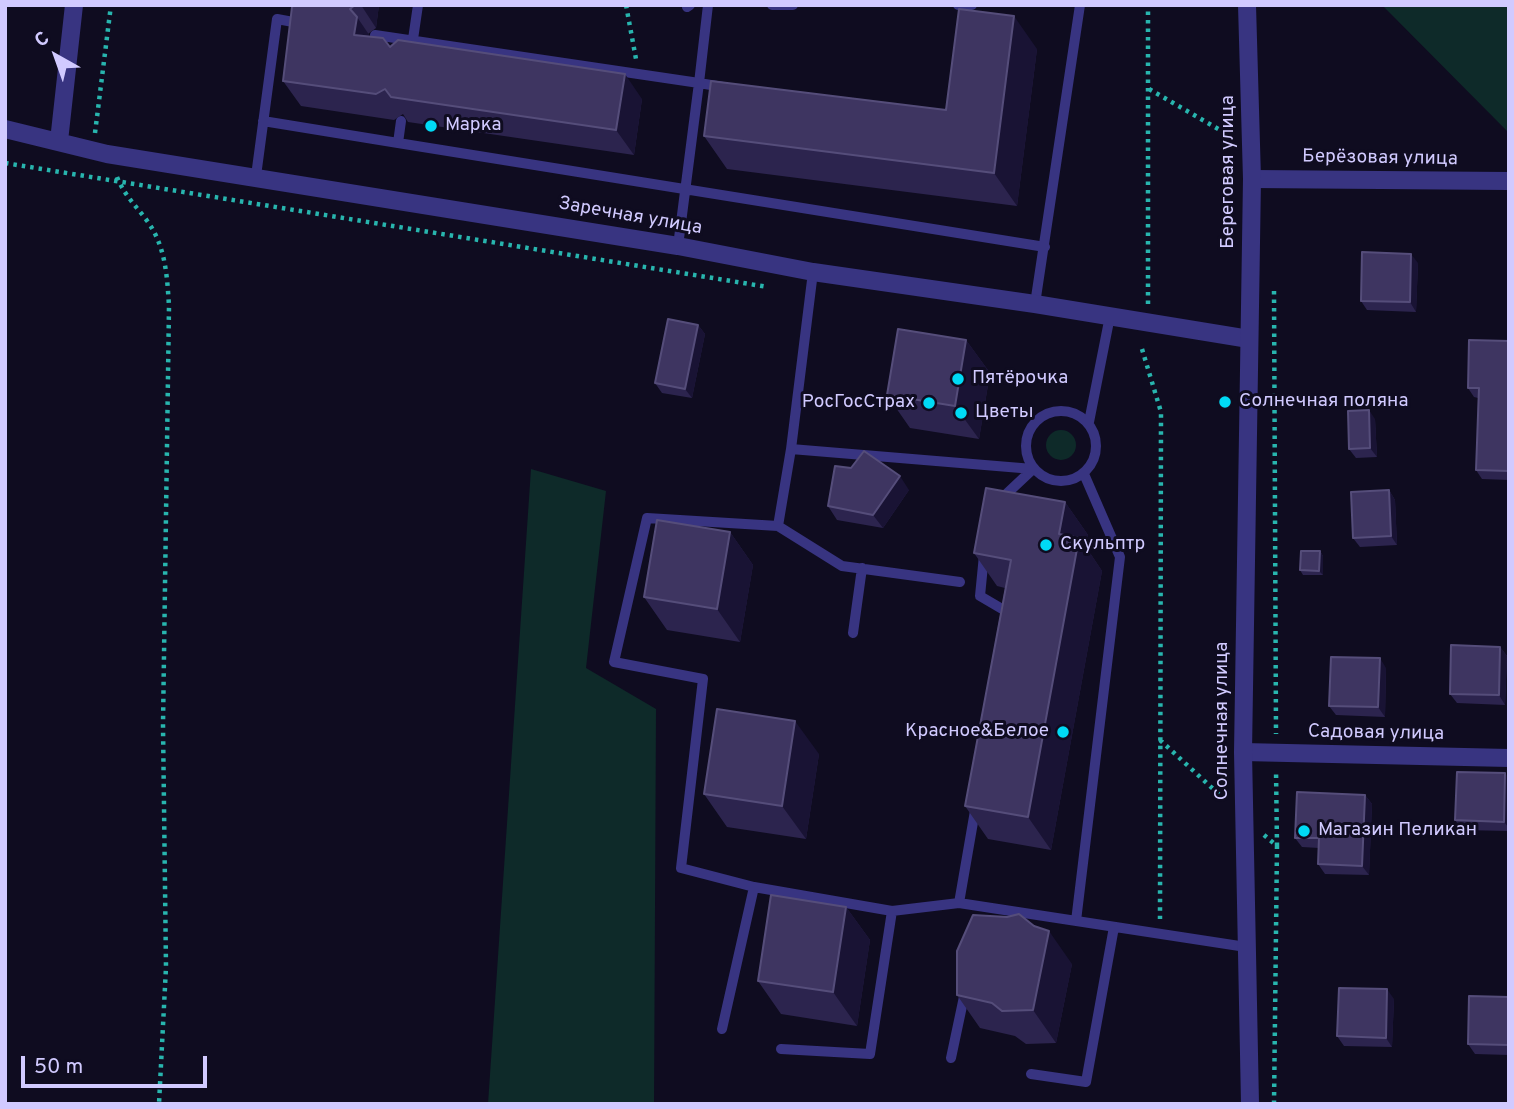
<!DOCTYPE html>
<meta charset="utf-8">
<style>
body{margin:0}
#map{position:relative;width:1514px;height:1109px;overflow:hidden;background:#0f0c20;font-family:Overpass,sans-serif}
canvas{display:block}
.frame{position:absolute;inset:0;border:7px solid #d1caff;pointer-events:none}
.north{position:absolute;left:21px;top:21px;width:70px;height:70px;-webkit-text-stroke:5px #0f0c20;paint-order:stroke;rotate:320deg;font-size:19px;font-weight:700;line-height:28px;text-align:center;color:#d1caff}
.north::after{content:'';display:block;margin:auto;width:24px;height:32px;background:#d1caff;clip-path:polygon(50% 0,100% 100%,50% 72%,0 100%)}
.scale{position:absolute;left:21px;top:1056px;width:186px;height:32px;box-sizing:border-box;border:4px solid #d1caff;border-top:0;padding-left:9px;font-size:21px;line-height:24px;white-space:nowrap;color:#d1caff;-webkit-text-stroke:5px #0f0c20;paint-order:stroke}
</style>
<div id="map">
<canvas width="1514" height="1109"></canvas>
<div class="frame"></div>
<div class="north">С</div>
<div class="scale">50 m</div>
</div>
<script>
const ctx = document.querySelector('canvas').getContext('2d');
ctx.lineJoin = 'round';
function paint(path, color) { ctx.fillStyle = color; ctx.fill(path, 'evenodd'); }
function strokePath(path, color, width, dash) { ctx.strokeStyle = color; ctx.lineWidth = width; ctx.lineCap = dash ? 'butt' : 'round'; ctx.setLineDash(dash || []); ctx.stroke(path); }
function label(font, color, halo, rows, align = 'center') {
  ctx.font = font + ' Overpass,sans-serif'; ctx.lineWidth = 6; ctx.setLineDash([]); ctx.textBaseline = 'middle'; ctx.strokeStyle = halo; ctx.fillStyle = color; for (const [text, x, y, turn = 0] of rows) {
    ctx.save(); ctx.translate(x, y); ctx.rotate((+turn || 0) * Math.PI / 180); ctx.textAlign = isNaN(turn) ? turn : align; if (halo) ctx.strokeText(text, 0, 0); ctx.fillText(text, 0, 0); ctx.restore();
  }
}
const green = new Path2D(`
 M1382,5H1509V133Z
 M1046 445a15 15 0 1 1 30 0a15 15 0 1 1-30 0Z
 M531,469L606,491L586,668L656,709L654,1104H488Z`);
const path = new Path2D(`
 M626,5L636,59
 M1149,89L1232,137
 M95,133L111,5
 M5,163L768,287
 M117,177C124,195 137,207 148,222C166,248 167,276 169,306L163,725L166,967L159,1104
 M1274,291L1276,734
 M1148,304V5
 M1142,349L1161,412L1160,919
 M1160,740L1224,799
 M1264,835L1277,846L1276,770
 M1274,1104L1277,846`);
const service = new Path2D(`
 M772,5H793
 M958,5H972
 M687,7L690,5
 M375,35L699,83L708,5
 M412,46L418,5
 M263,121L398,143L401,121
 M398,143L1045,247
 M256,176L277,19L304,24
 M678,246L699,83L723,87
 M813,272L791,449L1033,469
 M1035,304L1080,5
 M1026 446a35 35 0 1 1 70 0a35 35 0 1 1-70 0Z
 M1089,422L1110,316
 M1000,500L1033,469
 M778,526L842,566L960,582
 M984,555L980,596L1009,613L1008,618
 M853,633L862,568
 M754,887L681,868L703,679L614,662L647,518L778,526L791,449
 M959,903L976,805
 M1076,921L1120,557L1084,474
 M722,1029L754,887L892,911L959,903L1246,947
 M781,1049L870,1054L892,911
 M951,1058L965,992
 M1031,1074L1086,1082L1114,927`);
const minor = new Path2D(`
 M5,129L107,154L678,246L813,272L1035,304L1249,339
 M59,141L74,5
 M1252,179L1509,181
 M1243,752L1509,758`);
const tertiary = new Path2D(`
 M1247,5L1252,179L1243,752L1250,1104`);
const wall = new Path2D(`
 M295,5H379L376,28L368,34L370,37L390,47L642,99L634,155L408,122L403,114L394,120L301,106L283,81Z
 M1037,49L1017,206L727,169L704,136L946,110Z
 M1418,263L1416,312L1367,310L1361,301Z
 M698,325L705,334L692,398L662,393L655,383Z
 M966,340L990,373L979,439L910,428L887,395Z
 M1509,341V480L1482,479L1476,470L1478,398L1474,397L1468,388Z
 M1375,419L1377,457L1356,458L1349,449Z
 M909,490L883,528L837,520L828,506Z
 M1389,490L1395,500L1397,545L1360,547L1353,538Z
 M1065,502L1088,535L1086,547L1102,571L1051,850L988,839L965,806L1005,588L997,586L974,553Z
 M730,532L753,565L740,642L667,630L644,597Z
 M1320,551L1323,556V575H1303L1300,570Z
 M1500,647L1507,656L1505,705L1457,703L1450,694Z
 M1386,668L1385,717L1336,715L1329,706Z
 M819,754L806,839L727,827L704,794Z
 M1509,778V831L1462,830L1455,820Z
 M1365,795L1372,804L1369,875L1325,874L1318,864L1319,848L1302,847L1295,838Z
 M846,907L870,940L857,1026L781,1014L758,981Z
 M1072,964L1056,1043L1026,1044L1015,1036L980,1028L957,995Z
 M1509,997V1055L1475,1054L1468,1044Z
 M1394,999L1392,1047L1344,1046L1337,1036Z`);
const shadedWall = new Path2D(`
 M361,5H379L376,28Z
 M1014,16L1037,49L1017,206L994,173Z
 M357,17L374,42L354,35Z
 M625,74L642,99L634,155L616,130Z
 M1411,254L1418,263L1416,312L1410,302Z
 M698,325L705,334L692,398L685,389Z
 M966,340L990,373L979,439L955,406Z
 M1369,410L1375,419L1377,457L1370,448Z
 M900,476L909,490L883,528L873,515Z
 M1389,490L1395,500L1397,545L1391,536Z
 M1065,502L1088,535L1086,547L1102,571L1051,850L1028,817L1059,534Z
 M730,532L753,565L740,642L717,609Z
 M1320,551L1323,556V575L1319,571Z
 M1500,647L1507,656L1505,705L1499,695Z
 M1380,658L1386,668L1385,717L1378,707Z
 M795,721L819,754L806,839L782,806Z
 M1505,773L1509,778V828L1504,822Z
 M1365,795L1372,804L1369,875L1362,866Z
 M846,907L870,940L857,1026L833,992Z
 M1049,931L1072,964L1056,1043L1033,1010Z
 M1387,989L1394,999L1392,1047L1386,1038Z`);
const building = new Path2D(`
 M295,5H355L350,9L357,17L354,35L383,38L390,47L398,40L625,74L616,130L391,97L385,89L376,94L283,81L292,7Z
 M959,9L1014,16L994,173L704,136L711,81L946,110Z
 M1362,252L1411,254L1410,302L1361,301Z
 M668,319L698,325L685,389L655,383Z
 M898,329L966,340L955,406L887,395Z
 M1469,340L1509,341V471L1476,470L1479,388H1468Z
 M1369,410L1370,448L1349,449L1348,411Z
 M864,451L900,476L873,515L828,506L835,466L851,468Z
 M986,488L1065,502L1059,534L1079,538L1028,817L965,806L1011,560L974,553Z
 M1389,490L1391,536L1353,538L1351,492Z
 M657,520L730,532L717,609L644,597Z
 M1301,551H1320L1319,571L1300,570Z
 M1451,645L1500,647L1499,695L1450,694Z
 M1331,657L1380,658L1378,707L1329,706Z
 M717,709L795,721L782,806L704,794Z
 M1457,772L1505,773L1504,822L1455,820Z
 M1297,792L1365,795L1362,866L1318,864L1319,838H1295Z
 M771,895L846,907L833,992L758,981Z
 M1019,914L1034,926L1049,931L1033,1010L1002,1011L992,1003L957,995V951L973,915L1007,917Z
 M1339,988L1387,989L1386,1038L1337,1036Z
 M1469,996L1509,997V1045L1468,1044Z`);
const markers = [
 [431,126,7,"#00daf5"],
 [958,379,7,"#00daf5"],
 [1225,402,7,"#00daf5"],
 [929,403,7,"#00daf5"],
 [961,413,7,"#00daf5"],
 [1046,545,7,"#00daf5"],
 [1063,732,7,"#00daf5"],
 [1304,831,7,"#00daf5"]
];
const poiNames = [
 ["Марка",445,126],
 ["Пятёрочка",972,379],
 ["Солнечная поляна",1239,402],
 ["РосГосСтрах",915,403,"right"],
 ["Цветы",975,413],
 ["Скульптр",1060,545],
 ["Красное&Белое",1049,732,"right"],
 ["Магазин Пеликан",1318,831]
];
const streetNames = [
 ["Берёзовая улица",1380,159,1],
 ["Береговая улица",1229,172,-90],
 ["Заречная улица",630,217,10],
 ["Солнечная улица",1223,721,-90],
 ["Садовая улица",1376,734,1]
];
paint(green, '#0e2a29');
strokePath(path, '#28b5ae', 4.5, [3.5, 5]);
strokePath(service, '#383481', 10);
strokePath(minor, '#383481', 18);
strokePath(tertiary, '#383481', 18);
paint(wall, '#2c244e');
paint(shadedWall, '#191334');
paint(building, '#3e3561');
strokePath(building, '#554d7a', 2);
for (const [x, y, r, color] of markers) { const dot = new Path2D(); dot.arc(x, y, r, 0, 2 * Math.PI); ctx.fillStyle = color; ctx.fill(dot); strokePath(dot, '#0f0c20', 2.5); }
label('19px', '#d1caff', '#0f0c20', poiNames, 'left');
label('19px', '#d1caff', '#0f0c20', streetNames);
</script>
